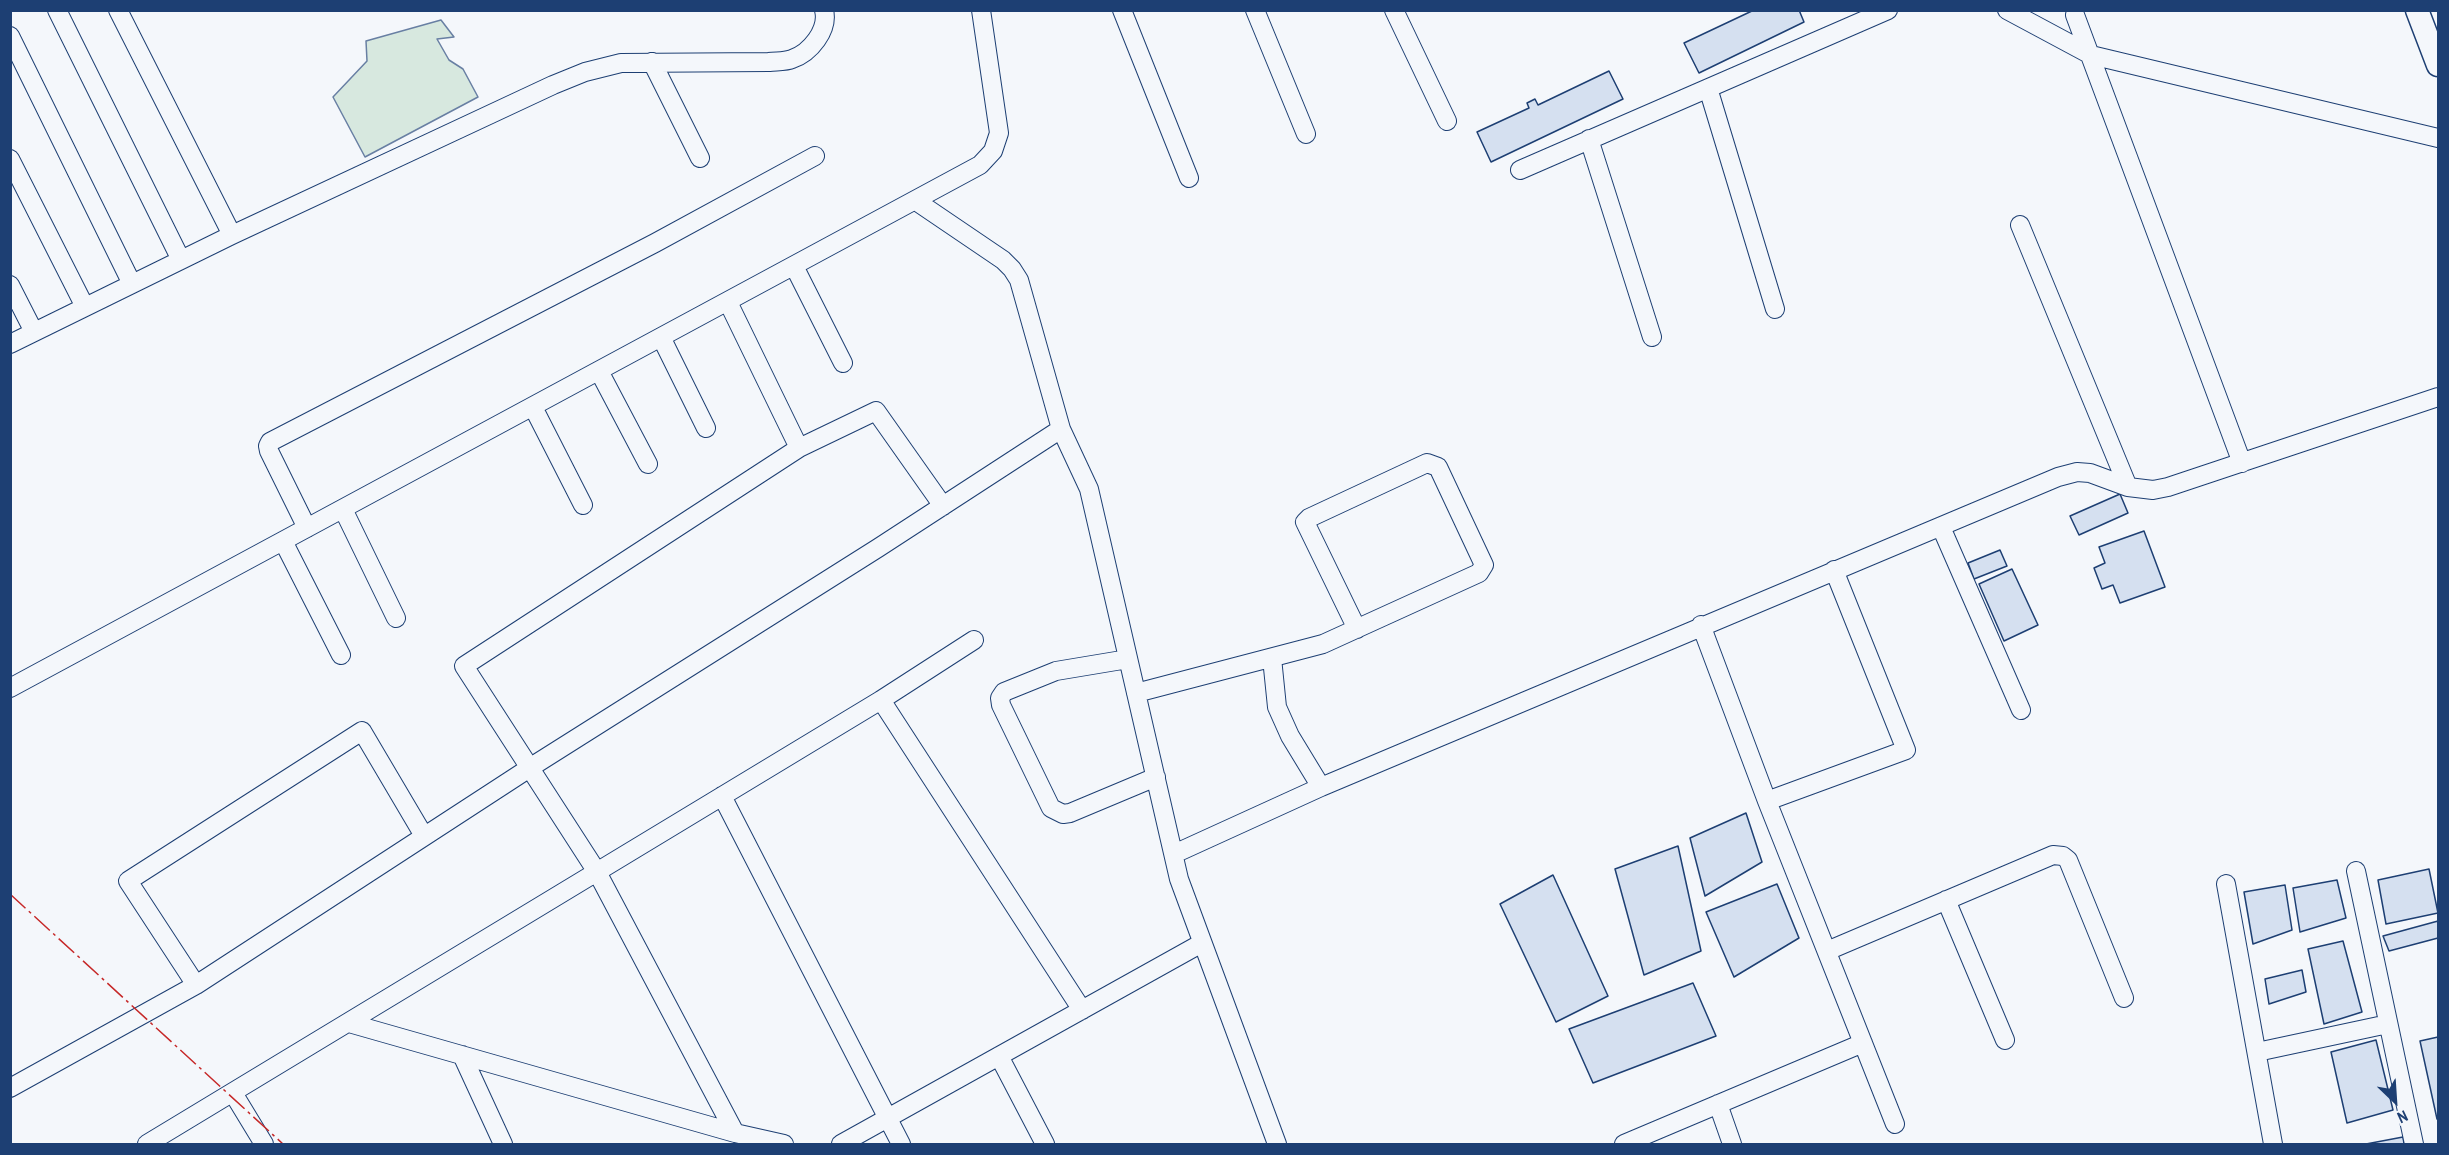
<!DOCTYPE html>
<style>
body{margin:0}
#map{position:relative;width:2449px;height:1155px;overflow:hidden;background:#f4f7fb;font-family:"Archivo Narrow",sans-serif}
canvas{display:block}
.frame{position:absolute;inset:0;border:12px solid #1d3f73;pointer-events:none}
.north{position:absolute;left:2365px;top:1071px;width:60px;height:60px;-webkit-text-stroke:4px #f4f7fb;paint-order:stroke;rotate:155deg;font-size:16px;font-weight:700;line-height:24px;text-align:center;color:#1d3f73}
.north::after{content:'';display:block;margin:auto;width:21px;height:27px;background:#1d3f73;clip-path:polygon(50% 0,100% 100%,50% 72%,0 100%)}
</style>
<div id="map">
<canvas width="2449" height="1155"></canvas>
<div class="frame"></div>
<div class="north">N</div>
</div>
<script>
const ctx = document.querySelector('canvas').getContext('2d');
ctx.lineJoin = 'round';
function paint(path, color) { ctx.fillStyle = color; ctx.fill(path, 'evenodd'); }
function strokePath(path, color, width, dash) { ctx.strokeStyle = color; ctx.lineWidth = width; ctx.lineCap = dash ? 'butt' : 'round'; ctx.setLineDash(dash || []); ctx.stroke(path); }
const green = new Path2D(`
 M441,20L454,37L437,39L449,60L463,69L478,97L365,157L333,97L367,61L366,41Z`);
const building = new Path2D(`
 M1754,10H1799L1804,22L1699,73L1684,43Z
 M1609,71L1623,99L1491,162L1477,132L1529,108L1527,103L1535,99L1538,105Z
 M2120,494L2128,513L2079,535L2070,516Z
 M2144,531L2165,587L2120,603L2113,585L2102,589L2094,568L2105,563L2099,547Z
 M2000,550L2007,566L1974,579L1968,563Z
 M2012,569L2038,625L2004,641L1979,584Z
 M1746,813L1762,862L1705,896L1690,838Z
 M1678,846L1701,951L1644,975L1615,869Z
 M2429,869L2438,913L2386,924L2378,880Z
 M1553,875L1608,996L1556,1022L1500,904Z
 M2337,880L2346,918L2300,932L2293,888Z
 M1777,884L1799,938L1734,977L1706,912Z
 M2285,885L2292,930L2253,944L2244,892Z
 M2438,921V938L2389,951L2383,936Z
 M2343,941L2362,1012L2324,1024L2308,949Z
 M2302,970L2306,992L2269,1004L2265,979Z
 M1693,983L1716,1036L1593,1083L1569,1029Z
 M2438,1037V1119H2437L2420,1041Z
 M2376,1040L2393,1110L2347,1123L2331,1052Z
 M2403,1137L2404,1144H2366Z`);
const minor = new Path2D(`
 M57,10L181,260
 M118,10L232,235
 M1122,10L1189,178
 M1255,10L1306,134
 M1394,10L1447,121
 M2007,10L2091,55L2438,138
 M2075,15L2242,463
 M10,36L132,284
 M652,62L700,158
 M1708,88L1775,309
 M1589,139L1652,337
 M10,159L85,307
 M1520,170L1888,10
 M916,201L1003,260L1012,269L1019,280L1061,429L1089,489L1179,879L1277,1144
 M2020,225L2128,487
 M794,266L843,363
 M10,285L34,332
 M728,302L799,448
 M661,337L706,428
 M10,344L232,235L553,85L585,72L621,63L769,62C776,61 785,62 792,59C810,53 829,30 824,10
 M599,371L648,464
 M533,407L583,505
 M343,509L396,618
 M1941,527L2021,710
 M307,528L269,451L268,446L270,442L655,243L815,156
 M283,541L341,655
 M1701,625L1767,801L1895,1124
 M1272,658L1277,707L1290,736L1321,787
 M1128,659L1056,671L1004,692L1000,698L1001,705L1051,808L1063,814L1070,813L1156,777
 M10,688L980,165L993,151L999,133L981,10
 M1136,693L1323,644L1479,573L1484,565L1438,467L1427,463L1309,518L1305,522L1357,629
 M881,700L1082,1010
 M722,796L901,1144
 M1767,801L1906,750L1834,570
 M1174,854L1321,787L2058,477L2077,472L2090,473L2128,487L2153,490L2168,487L2438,397
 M2356,871L2414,1144
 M2226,884L2273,1144
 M1946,900L2005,1040
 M1827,951L2053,855L2063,856L2068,860L2124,998
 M196,985L128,881L362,731L424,836
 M349,1023L735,1133L597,872L464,666L799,448L876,411L943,506
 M2257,1052L2388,1024
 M462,1055L503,1144
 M999,1056L1045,1144
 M10,1088L196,985L531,767L878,548L1061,429
 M233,1093L264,1144
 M1718,1104L1732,1144
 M735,1133L784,1144
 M147,1144L881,700L974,640
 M841,1144L1202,943
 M1624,1144L1863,1043`);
const tertiary = new Path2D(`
 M2417,10L2438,65`);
const power = new Path2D(`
 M10,894L283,1144`);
paint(green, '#d7e8df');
strokePath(green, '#687fa3', 1.5);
paint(building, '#d5e0f0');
strokePath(building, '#1d3f73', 1.5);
strokePath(minor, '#1d3f73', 20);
strokePath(tertiary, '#1d3f73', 25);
strokePath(minor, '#f4f7fb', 18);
strokePath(tertiary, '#f4f7fb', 22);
strokePath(power, '#c62828', 1.5, [21, 4.5, 3, 4.5]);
</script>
